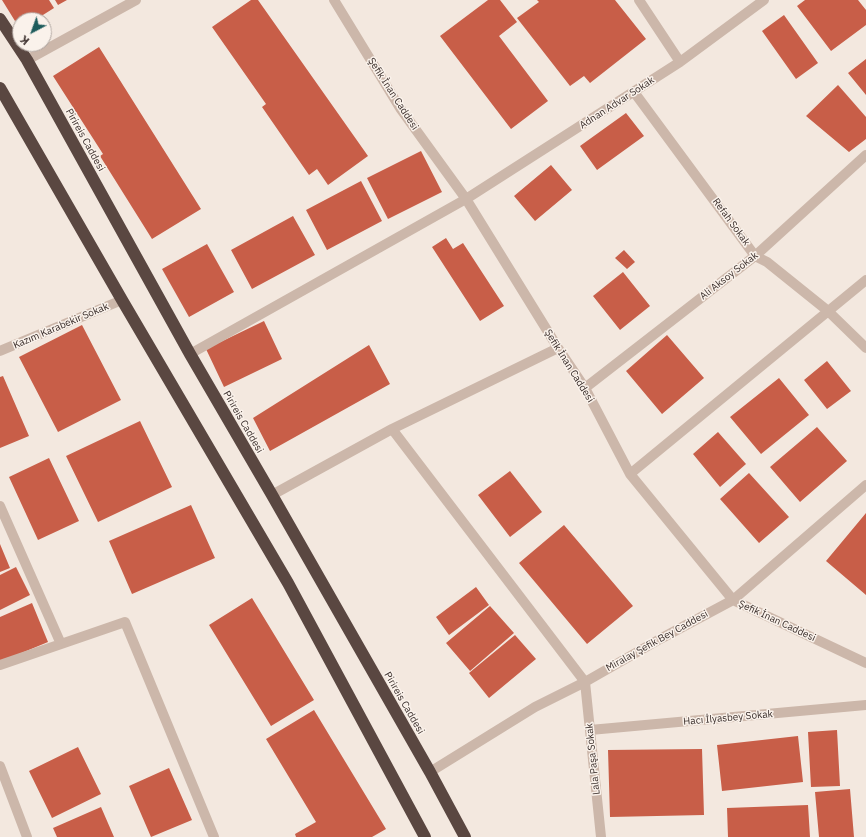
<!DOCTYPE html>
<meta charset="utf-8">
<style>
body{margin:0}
#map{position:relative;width:866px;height:837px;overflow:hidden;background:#f3e8df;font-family:"IBM Plex Sans",sans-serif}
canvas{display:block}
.north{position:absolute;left:12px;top:12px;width:40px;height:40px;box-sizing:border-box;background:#faf2eb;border:1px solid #ada39e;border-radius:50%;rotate:221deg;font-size:11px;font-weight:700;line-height:16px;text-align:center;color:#392d2a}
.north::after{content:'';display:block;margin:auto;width:14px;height:18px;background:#1e5c5c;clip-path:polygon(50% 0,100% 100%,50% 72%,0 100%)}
</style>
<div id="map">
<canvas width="866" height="837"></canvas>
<div class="north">K</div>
</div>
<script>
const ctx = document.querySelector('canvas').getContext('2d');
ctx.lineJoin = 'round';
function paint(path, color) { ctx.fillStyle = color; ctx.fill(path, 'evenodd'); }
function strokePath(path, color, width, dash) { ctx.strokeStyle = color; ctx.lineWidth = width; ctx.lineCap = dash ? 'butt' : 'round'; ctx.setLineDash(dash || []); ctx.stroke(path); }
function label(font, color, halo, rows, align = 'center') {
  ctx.font = font + ' "IBM Plex Sans",sans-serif'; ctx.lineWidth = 3; ctx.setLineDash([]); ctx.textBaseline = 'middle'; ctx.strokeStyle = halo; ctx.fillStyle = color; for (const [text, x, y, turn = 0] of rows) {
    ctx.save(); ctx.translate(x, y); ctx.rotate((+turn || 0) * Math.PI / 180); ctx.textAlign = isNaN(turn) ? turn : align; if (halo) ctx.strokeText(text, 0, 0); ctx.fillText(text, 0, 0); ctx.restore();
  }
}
const building = new Path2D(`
 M2,0H49L54,8L35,20H31L27,14L15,21Z
 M55,0H67L58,5Z
 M251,0H258L368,156L328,185L317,169L309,175L262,107L266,104L212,27Z
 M488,0H500L517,22L499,36L548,101L511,129L440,36Z
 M537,0H615L646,39L590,83L584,76L570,86L517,18L539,2Z
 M805,0H858L866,10V25L831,51L797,6Z
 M784,15L818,63L796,79L762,31Z
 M99,47L201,209L152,239L100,156L103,154L53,76Z
 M866,59V95L848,73Z
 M838,85L866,117V139L849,152L806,116Z
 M626,113L644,136L597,170L580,146Z
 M421,151L442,192L388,219L367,178Z
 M551,165L572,190L535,221L514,196Z
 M361,181L382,221L327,250L306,210Z
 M293,216L315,255L252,289L231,250Z
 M446,238L453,249L463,243L504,306L480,321L432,247Z
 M207,244L234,292L189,317L162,269Z
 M624,250L635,262L627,269L615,258Z
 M623,272L650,306L620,330L593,296Z
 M264,321L282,359L224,387L206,349Z
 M82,325L121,400L58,432L19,357Z
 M667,335L704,378L662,414L626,371Z
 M369,345L390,384L270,451L253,418Z
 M827,361L851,391L827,409L804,380Z
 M3,376L29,436L0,448V377Z
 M779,378L809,415L761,454L730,417Z
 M140,421L172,487L98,522L66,456Z
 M817,427L847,461L800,502L770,467Z
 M718,432L746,464L720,487L693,454Z
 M49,458L79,521L38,540L9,477Z
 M510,471L542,512L510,537L478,495Z
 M749,473L789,517L759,543L720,499Z
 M191,505L215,558L132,594L109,541Z
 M866,513V595L826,561Z
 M564,525L633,606L587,644L519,563Z
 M0,544L10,568L0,572Z
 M16,567L30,595L0,610V575Z
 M476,587L489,605L449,635L436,617Z
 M252,598L314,700L271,726L209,625Z
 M32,603L48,642L0,662V617Z
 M490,606L514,633L470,671L446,643Z
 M515,635L536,659L489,698L469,673Z
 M314,710L386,829L372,837H296L295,834L316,822L266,739Z
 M837,730L840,786L811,787L808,732Z
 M798,736L803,782L722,791L717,745Z
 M78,747L101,794L52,818L29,771Z
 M702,749L704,815L610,817L608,750Z
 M169,768L192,820L151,837L129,786Z
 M850,789L854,837H819L815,792Z
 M808,805L810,837H728L727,808Z
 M101,807L114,837H57L53,828Z`);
const street = new Path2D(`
 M334,0L400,108L466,199L558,348L585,388L630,474L733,600L866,663
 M639,0L680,62
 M27,60L136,0
 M634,92L755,256L767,262L828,311L866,348
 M0,351L122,300
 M190,354L466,199L680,62L764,0
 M585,388L755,256L866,155
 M392,429L585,682L601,837
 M630,474L866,280
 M272,495L392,429L558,348
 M0,506L61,644
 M0,665L125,622L214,837
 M590,730L866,705
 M0,766L27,837
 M430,772L535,707L585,682L660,639L733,600L866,485`);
const highway = new Path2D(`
 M0,19L27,60L190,354L272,495L430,772L465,837
 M0,88L122,300L288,583L425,837`);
const streetNames = [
 ["Şefik İnan Caddesi",393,94,57],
 ["Adnan Advar Sokak",617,103,-33],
 ["Pirireis Caddesi",85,140,61],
 ["Refah Sokak",731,222,54],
 ["Ali Aksoy Sokak",729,276,-38],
 ["Kazım Karabekir Sokak",61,326,-23],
 ["Şefik İnan Caddesi",569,366,58],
 ["Pirireis Caddesi",243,422,60],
 ["Şefik İnan Caddesi",777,621,25],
 ["Miralay Şefik Bey Caddesi",657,641,-29],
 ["Pirireis Caddesi",404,703,60],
 ["Hacı İlyasbey Sokak",728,718,-5],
 ["Lala Paşa Sokak",593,759,-96]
];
paint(building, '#c85e48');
strokePath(street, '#ccb7aa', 10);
strokePath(highway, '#5a4741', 12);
label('10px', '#392d2a', '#faf2eb', streetNames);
</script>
